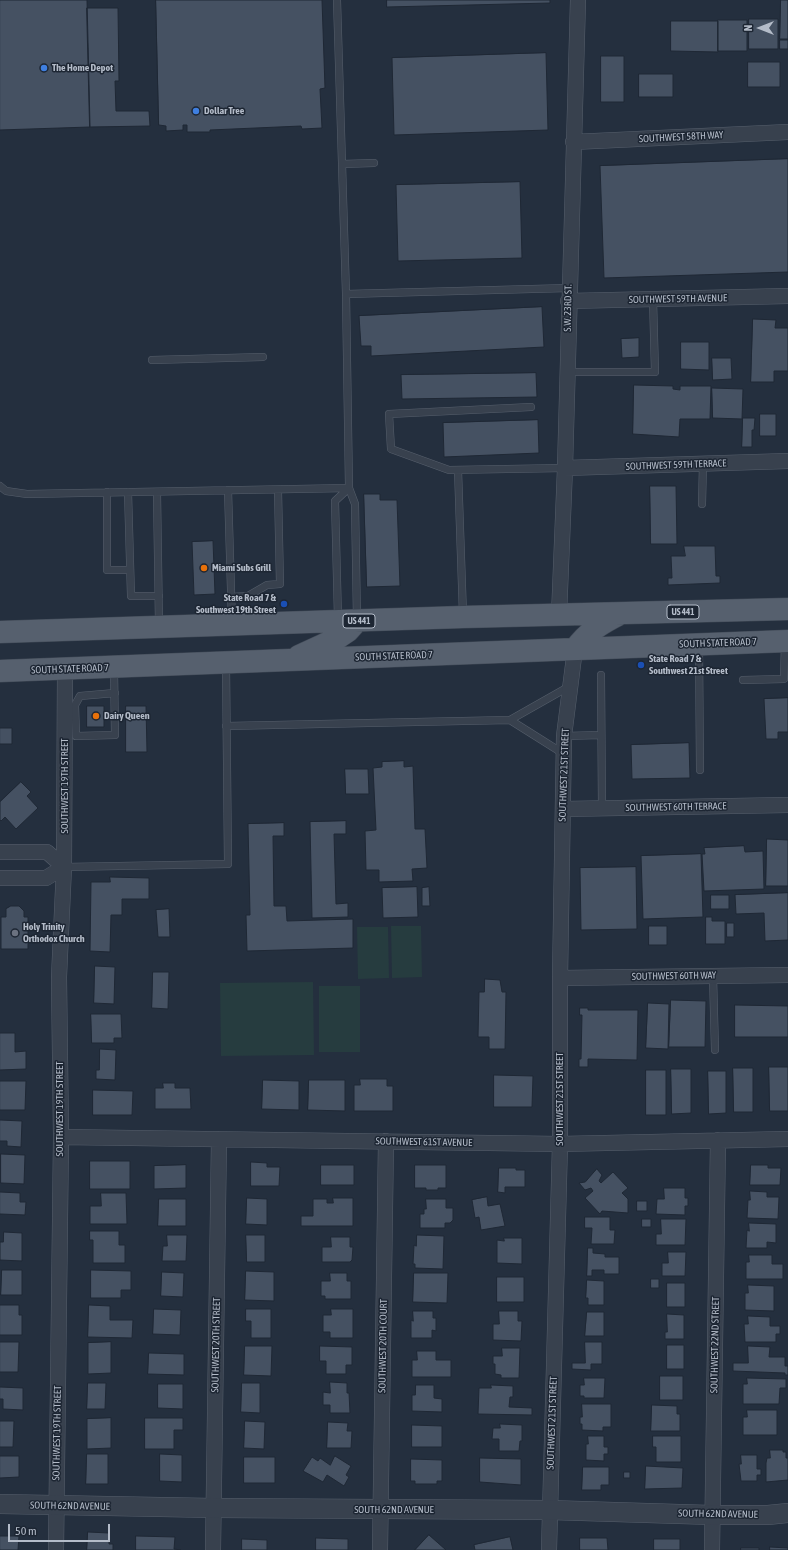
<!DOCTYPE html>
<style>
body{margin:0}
#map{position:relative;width:788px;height:1550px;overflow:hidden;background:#242f3e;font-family:"Asap Condensed",sans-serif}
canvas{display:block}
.north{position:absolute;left:740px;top:8px;width:40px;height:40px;-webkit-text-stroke:3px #1d2633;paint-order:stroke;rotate:270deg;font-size:11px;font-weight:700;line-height:16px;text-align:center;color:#b4bcc9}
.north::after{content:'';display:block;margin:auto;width:14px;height:18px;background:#b4bcc9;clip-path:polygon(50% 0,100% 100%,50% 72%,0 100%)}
.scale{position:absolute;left:8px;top:1524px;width:102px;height:18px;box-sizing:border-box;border:2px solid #b4bcc9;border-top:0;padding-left:5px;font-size:12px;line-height:14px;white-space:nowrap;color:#b4bcc9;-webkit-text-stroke:3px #1d2633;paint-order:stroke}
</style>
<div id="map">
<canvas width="788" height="1550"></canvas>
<div class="north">N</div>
<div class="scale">50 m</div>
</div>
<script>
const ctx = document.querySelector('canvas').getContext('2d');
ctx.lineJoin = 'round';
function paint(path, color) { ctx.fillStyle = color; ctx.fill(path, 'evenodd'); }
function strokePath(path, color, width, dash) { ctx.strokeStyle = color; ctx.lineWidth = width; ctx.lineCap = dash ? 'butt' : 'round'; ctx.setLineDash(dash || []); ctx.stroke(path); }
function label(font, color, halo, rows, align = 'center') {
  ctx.font = font + ' "Asap Condensed",sans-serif'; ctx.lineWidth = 3; ctx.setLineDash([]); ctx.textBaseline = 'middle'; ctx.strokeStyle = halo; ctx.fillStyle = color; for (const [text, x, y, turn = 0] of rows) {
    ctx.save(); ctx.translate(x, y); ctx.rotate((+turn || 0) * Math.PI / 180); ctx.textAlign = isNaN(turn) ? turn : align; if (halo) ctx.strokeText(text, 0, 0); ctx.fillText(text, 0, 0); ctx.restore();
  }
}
const green = new Path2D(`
 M391,926H421L422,977L392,978Z
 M357,927H388L389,978L358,979Z
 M313,982L314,1055L221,1056L220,983Z
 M319,986H360V1052H319Z`);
const building = new Path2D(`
 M0,0H87L90,127L0,130Z
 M156,0H322L325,88L320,89L322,128L302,129L301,126L210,130V132H187V125H183V130L166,131V126L159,125Z
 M387,0H550V3L387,7Z
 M781,0H788V39H780Z
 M87,8H118L119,81H115L116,111H149L150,126L90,127Z
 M749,19H778V49H749Z
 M718,20H747V51H718Z
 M671,21H718V52L671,51Z
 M780,40H788V49H780Z
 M546,53L548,130L394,135L392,58Z
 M601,56H624V102H601Z
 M748,62H780V87H748Z
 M639,74H673V97H639Z
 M788,159V272L604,278L600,166Z
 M520,182L522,258L398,261L396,185Z
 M542,307L544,347L371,356V346H361L359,316Z
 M753,319L776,320L775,328H788V371H774V382H751Z
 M639,338V357L622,358L621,339Z
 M681,342H709V370L681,369Z
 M712,358H731L732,379L713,380Z
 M536,373L537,397L402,399L401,375Z
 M634,385L673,386V389L680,390V386H711L710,419H680L679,437L633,434Z
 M712,388L743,389L742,419L713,418Z
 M760,414H776V436H760Z
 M743,418H755L754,430H752V447H742Z
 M538,420L539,453L444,457L443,423Z
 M650,486H676L677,544H651Z
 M364,494H380V500H397L400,586L367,587Z
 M213,541L215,594L194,595L192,542Z
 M684,546H715L716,576H720V583L668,585V578H672L671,556H685Z
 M788,698V732H778V739H766L764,699Z
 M87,706H104V727H87Z
 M126,706H146L147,752H126Z
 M0,728H12V744H0Z
 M689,743L690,778L632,779L631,745Z
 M404,761V767L413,766L415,829H425L427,868L412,869L413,881L379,882V870H366L365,831L376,830L373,768L382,767V762Z
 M345,769H368L369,794H346Z
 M21,782L31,792L27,796L38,808L16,829L5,817L1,821L0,820V802Z
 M346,821V834H334L336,904L348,903V917L312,918L310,822Z
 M284,823V836H273L274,906H286L287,921L353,919V948L247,951L246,915H250L248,824Z
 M767,839L788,840V886H766Z
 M744,846L745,852L763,851L764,889L704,891L702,854H705L704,848Z
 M701,854L703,917L643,919L641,856Z
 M636,867L637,929L581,930L580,868Z
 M110,877L149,878V899H122V915H111L110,952L90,951L91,882H110Z
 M417,887L418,917L383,918L382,888Z
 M429,887L430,906H422V888Z
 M788,893V940L765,941L764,913L736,914L735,895Z
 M711,895H729V909H711Z
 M11,906H19L24,911V917H28V949H1V917H6V909Z
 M169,909L170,937H158L156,910Z
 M706,917H712V921H725V944H706Z
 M727,923H734V937H727Z
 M649,926H667V945H649Z
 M95,966L115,967L114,1004L94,1003Z
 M153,972H169L168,1009L152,1008Z
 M485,979L500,980L502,992H506L505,1049H489V1037H478L479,992H484Z
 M671,1000L706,1001L705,1047H669Z
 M648,1003L669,1004L668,1049L646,1048Z
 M735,1005L788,1006V1037H735Z
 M580,1008H588V1010H638L637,1060L588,1059V1067H579V1059H581L582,1015H580Z
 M91,1014H121L122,1038H114V1043H92Z
 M0,1033H15V1052L26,1051V1069L0,1070Z
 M100,1049L116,1050L115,1080L96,1079V1070H99Z
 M769,1067H788V1111H770Z
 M733,1068H753V1112H734Z
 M671,1069H691V1113L672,1114Z
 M646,1070H666V1115H646Z
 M708,1071H726V1113L709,1114Z
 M494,1075L533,1076L532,1107H494Z
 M360,1079H387V1086H393V1111H354V1085H360Z
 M263,1080L299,1081V1110L262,1109Z
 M309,1080H345V1111L308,1110Z
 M0,1081H26L25,1110H0Z
 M163,1083H175V1088H190L191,1109H155V1088H163Z
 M93,1090L133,1091L132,1115H93Z
 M0,1120L22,1121L21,1147L7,1146V1141H0Z
 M1,1154L25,1155L24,1184L1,1183Z
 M90,1161H130V1189H90Z
 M251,1162L267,1163V1167H280L279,1186H251Z
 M186,1165V1188L154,1189V1166Z
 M321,1165H354V1185H321Z
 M415,1165H446V1188H438V1190H426V1188H415Z
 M751,1165H768V1168H781L780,1185H750Z
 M499,1168H516V1170H525V1187H505V1193L498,1192Z
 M597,1169L602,1175L599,1181L601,1183L613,1172L628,1188L622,1193L628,1199V1213L602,1211L600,1214L585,1198L593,1191L591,1188L585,1190L579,1183L585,1182Z
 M664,1188H685V1198H688V1206H685V1215L656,1214L657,1199H664Z
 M750,1191L767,1192V1197H779L778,1219L747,1218L748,1200H750Z
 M0,1192L20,1193V1202H26L25,1215L0,1214Z
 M101,1193H126L127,1224H90V1206H101Z
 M487,1197L488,1206L500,1204L505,1226L481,1230L479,1217L475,1218L472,1200Z
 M247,1198L267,1199V1225L246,1224Z
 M333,1198H353V1226H301V1216H313V1199H327V1203H333Z
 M159,1199H186V1226H158Z
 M426,1199H446V1208H453V1220L450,1223H445V1228H420V1214H424V1209H426Z
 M637,1201H647V1211H637Z
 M585,1217H610V1230H615L614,1244H591L592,1228H585Z
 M642,1219H651V1227H642Z
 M661,1219H686L685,1245H656V1234H661Z
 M749,1223L776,1224V1243L767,1242V1248H746L747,1230L749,1231Z
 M90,1231H119V1245H125V1263H93V1240H90Z
 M4,1232L22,1233V1261L0,1260V1242H3Z
 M167,1235H187L186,1261H162L163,1246H167Z
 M246,1235H265V1262H247Z
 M417,1235L444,1236L443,1269L415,1268V1264H413L414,1245L416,1246Z
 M331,1237H350V1247H353L352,1260L350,1262H322V1247H331Z
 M504,1238H522V1264L497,1263V1240L504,1241Z
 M588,1248H593V1253L605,1254V1257H619V1274H604V1270H592V1276H587Z
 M668,1252H686L685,1276H662V1263H668Z
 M749,1255H772V1264H783V1279H746V1262H749Z
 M2,1270H22V1295H1Z
 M91,1270L131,1271V1290H121V1298H91Z
 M246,1271L274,1272V1301L245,1300Z
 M162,1272L184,1273L183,1297L161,1296Z
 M330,1273H347V1281H351V1299H325V1296H321V1281H330Z
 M414,1273H448L447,1303L413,1302Z
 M497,1277H524V1302H497Z
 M651,1279H659V1288H651Z
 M587,1280L604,1281V1305H588V1298H586Z
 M667,1283H685V1307H667Z
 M748,1285L774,1286V1311L745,1310V1293H748Z
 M0,1305H19V1315H22V1335H0Z
 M89,1305L110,1306V1320H133L132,1338L88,1337Z
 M154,1309L181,1310L180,1335L153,1334Z
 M246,1309H271V1338H251V1321H246Z
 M331,1309H353V1338H330V1332H323V1315H331Z
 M413,1311H433V1318H436V1331L432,1330V1338H411V1320L413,1321Z
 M499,1311H518V1321H522L521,1341L493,1340V1324H499Z
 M587,1312H604V1336H585Z
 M667,1314L684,1315V1339H665V1332H667Z
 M748,1316L770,1317V1326H780V1334H776V1342H745L744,1324H748Z
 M0,1342H19L18,1372H0Z
 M111,1342V1373L88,1374V1343Z
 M585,1342H602V1364H591V1370L572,1369V1363H585Z
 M667,1345H684V1369H667Z
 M245,1346H272L271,1376L244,1375Z
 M320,1346L352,1347V1365H346V1374H326V1361H320Z
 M748,1346L770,1347L769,1357H785V1366H788V1375H785V1373L733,1371V1363H748Z
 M502,1348H520L519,1378H501V1375L495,1374V1364H493V1356H502Z
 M417,1351H436V1360H451V1377H412V1360H417Z
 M149,1353L184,1354V1375L148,1374Z
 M660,1376H683V1400H660Z
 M584,1378H605L604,1398H584V1396H580V1385H584Z
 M747,1378L786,1379V1388H780L779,1404H743V1384H747Z
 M330,1382L347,1383V1393H349L350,1413H330V1405H323V1392L330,1393Z
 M88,1383H106L105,1409H87Z
 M242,1383H260V1413L241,1412Z
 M158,1384H183V1409L158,1408Z
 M416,1385H434V1398L442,1399V1412L412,1411V1395H415Z
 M491,1385L513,1386V1397H510L509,1407L532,1408V1415L478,1414L479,1388H491Z
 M0,1387L23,1388V1410L3,1409V1399H0Z
 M582,1404H611V1427H603V1431L582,1430V1424H580V1417H582Z
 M652,1405L677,1406V1414H680V1431H651Z
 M747,1410H777V1435H743V1417H747Z
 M111,1418V1448L87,1449V1419Z
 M145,1418H183V1430H174V1449H145Z
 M0,1421H14L13,1447H0Z
 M245,1421L265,1422L264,1449L244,1448Z
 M328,1422L348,1423L347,1431H352L351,1448H327Z
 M500,1424L522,1425V1441H520L519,1451H499V1439H492L493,1428H500Z
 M412,1425L442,1426V1447H412Z
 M588,1436H604V1447H608V1454H604V1461L586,1460V1444H588Z
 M653,1436H681V1462H656V1447H653Z
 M770,1450H783V1452H786V1458H788V1480L766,1482V1463L767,1458H770Z
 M87,1454H108V1484H86Z
 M160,1454L182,1455V1482L160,1481Z
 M741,1455H757V1469H761V1475H757V1481H741L739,1464H741Z
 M0,1456H19V1477L0,1478Z
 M335,1456L351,1466L346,1475L349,1477L344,1486L327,1475L323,1482L303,1471L312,1457L318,1461L320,1458L330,1465Z
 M244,1457H275V1483H244Z
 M480,1458L521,1459V1485L480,1482Z
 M411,1459L442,1460V1481H437V1484H415V1481H411Z
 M646,1466L683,1468L682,1488L645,1489Z
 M583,1467H609V1485H601V1490H582Z
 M624,1472H630V1478H624Z
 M88,1532L109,1533V1544H113V1550H87Z
 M429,1535L446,1550H415Z
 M0,1536H19L18,1550H0Z
 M136,1536L175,1537L174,1549L181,1550H136Z
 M510,1537L513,1550H475L474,1545Z
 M316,1538L348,1539V1550H316Z
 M580,1538H607L608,1550H580Z
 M242,1539L267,1540V1550H242Z
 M654,1539H680V1550H654Z
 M770,1547L788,1548V1550H770Z
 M741,1548H759V1550H741Z`);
const service = new Path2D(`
 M337,0L346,294L349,488L355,504L357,619
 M342,164L374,163
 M346,294L569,288
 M152,360L263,357
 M567,372H655L653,299
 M531,407L389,414L391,449L449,470L565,468
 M458,470L463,615
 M0,486L6,491L27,494L349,488
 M228,490L232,623
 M107,492V570H130
 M128,492L131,596H159
 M157,492L159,625
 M702,504L703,464
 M231,597L248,596L267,585L280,584L278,490
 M338,618L335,501L349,488
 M699,646L700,770
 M114,669L115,735L76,736L75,705L80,696L115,693
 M601,675L602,809
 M743,680L784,679L785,643
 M510,720L564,754
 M226,726L510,720L570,686
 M564,736L601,735
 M64,867L228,864L226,664
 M713,976L715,1050`);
const minor = new Path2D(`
 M573,142L788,132
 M568,301L788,296
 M565,468L788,461
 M559,615L565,468L578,0
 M563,809L788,805
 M0,852H47L64,867L46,878H0
 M560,978L788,975
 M61,1137L560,1144L788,1139
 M56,1550L61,1137L59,977L64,867L65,669
 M213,1550L219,1139
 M380,1550L386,1141
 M549,1550L560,1144V978L564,736L575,649
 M712,1550L718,1140`);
const tertiary = new Path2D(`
 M0,1504L214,1508L549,1510L712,1515H768L788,1513`);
const primary = new Path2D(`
 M0,632L463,617L788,609
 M575,649C587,632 602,623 620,614
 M299,656L336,639L348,631L357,621
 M0,671L788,641`);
const markers = [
 [44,68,4,"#3f7fe0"],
 [196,111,4,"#3f7fe0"],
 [204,568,4,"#e8710a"],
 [284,604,4,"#1a4fb4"],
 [641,665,4,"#1a4fb4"],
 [96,716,4,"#e8710a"],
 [15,933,4,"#6b7280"]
];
const shields = [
 [683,612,32],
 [359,621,32]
];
const shieldNames = [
 ["US 441",683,612],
 ["US 441",359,621]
];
const poiNames = [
 ["The Home Depot",52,68],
 ["Dollar Tree",204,111],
 ["Miami Subs Grill",212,568],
 ["State Road 7 &",276,598,"right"],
 ["Southwest 19th Street",276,610,"right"],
 ["State Road 7 &",649,659],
 ["Southwest 21st Street",649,671],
 ["Dairy Queen",104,716],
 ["Holy Trinity",23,927],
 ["Orthodox Church",23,939]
];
const streetNames = [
 ["SOUTHWEST 58TH WAY",681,137,-3],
 ["SOUTHWEST 59TH AVENUE",678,299,-1],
 ["S.W. 23RD ST.",568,308,-89],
 ["SOUTHWEST 59TH TERRACE",676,465,-2],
 ["SOUTH STATE ROAD 7",718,643,-2],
 ["SOUTH STATE ROAD 7",394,656,-2],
 ["SOUTH STATE ROAD 7",70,669,-2],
 ["SOUTHWEST 21ST STREET",564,775,-88],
 ["SOUTHWEST 19TH STREET",65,786,-90],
 ["SOUTHWEST 60TH TERRACE",676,807,-1],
 ["SOUTHWEST 60TH WAY",674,976,-1],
 ["SOUTHWEST 21ST STREET",560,1099,-90],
 ["SOUTHWEST 19TH STREET",60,1109,-90],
 ["SOUTHWEST 61ST AVENUE",424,1142,1],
 ["SOUTHWEST 20TH STREET",216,1345,-89],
 ["SOUTHWEST 22ND STREET",715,1345,-89],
 ["SOUTHWEST 20TH COURT",383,1346,-89],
 ["SOUTHWEST 21ST STREET",552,1423,-88],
 ["SOUTHWEST 19TH STREET",57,1433,-89],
 ["SOUTH 62ND AVENUE",70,1506,1],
 ["SOUTH 62ND AVENUE",394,1510],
 ["SOUTH 62ND AVENUE",718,1514,1]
];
paint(green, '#263c3f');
paint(building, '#455162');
strokePath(building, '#1f2835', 1);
strokePath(service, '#565f6c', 8);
strokePath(minor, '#565f6c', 16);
strokePath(tertiary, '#565f6c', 20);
strokePath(primary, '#414a57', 23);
strokePath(service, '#38414e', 7);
strokePath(minor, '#38414e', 15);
strokePath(tertiary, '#38414e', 19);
strokePath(primary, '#56606e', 22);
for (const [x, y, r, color] of markers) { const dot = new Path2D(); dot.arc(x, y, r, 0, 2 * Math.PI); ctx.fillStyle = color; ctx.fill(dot); strokePath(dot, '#1d2633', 1.5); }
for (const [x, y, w] of shields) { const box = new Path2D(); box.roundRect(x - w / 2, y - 7, w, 14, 3); ctx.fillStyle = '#1d2633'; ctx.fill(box); strokePath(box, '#b4bcc9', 1); }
label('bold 9px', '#b4bcc9', null, shieldNames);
label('bold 10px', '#b4bcc9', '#1d2633', poiNames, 'left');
label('10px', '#b4bcc9', '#1d2633', streetNames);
</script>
